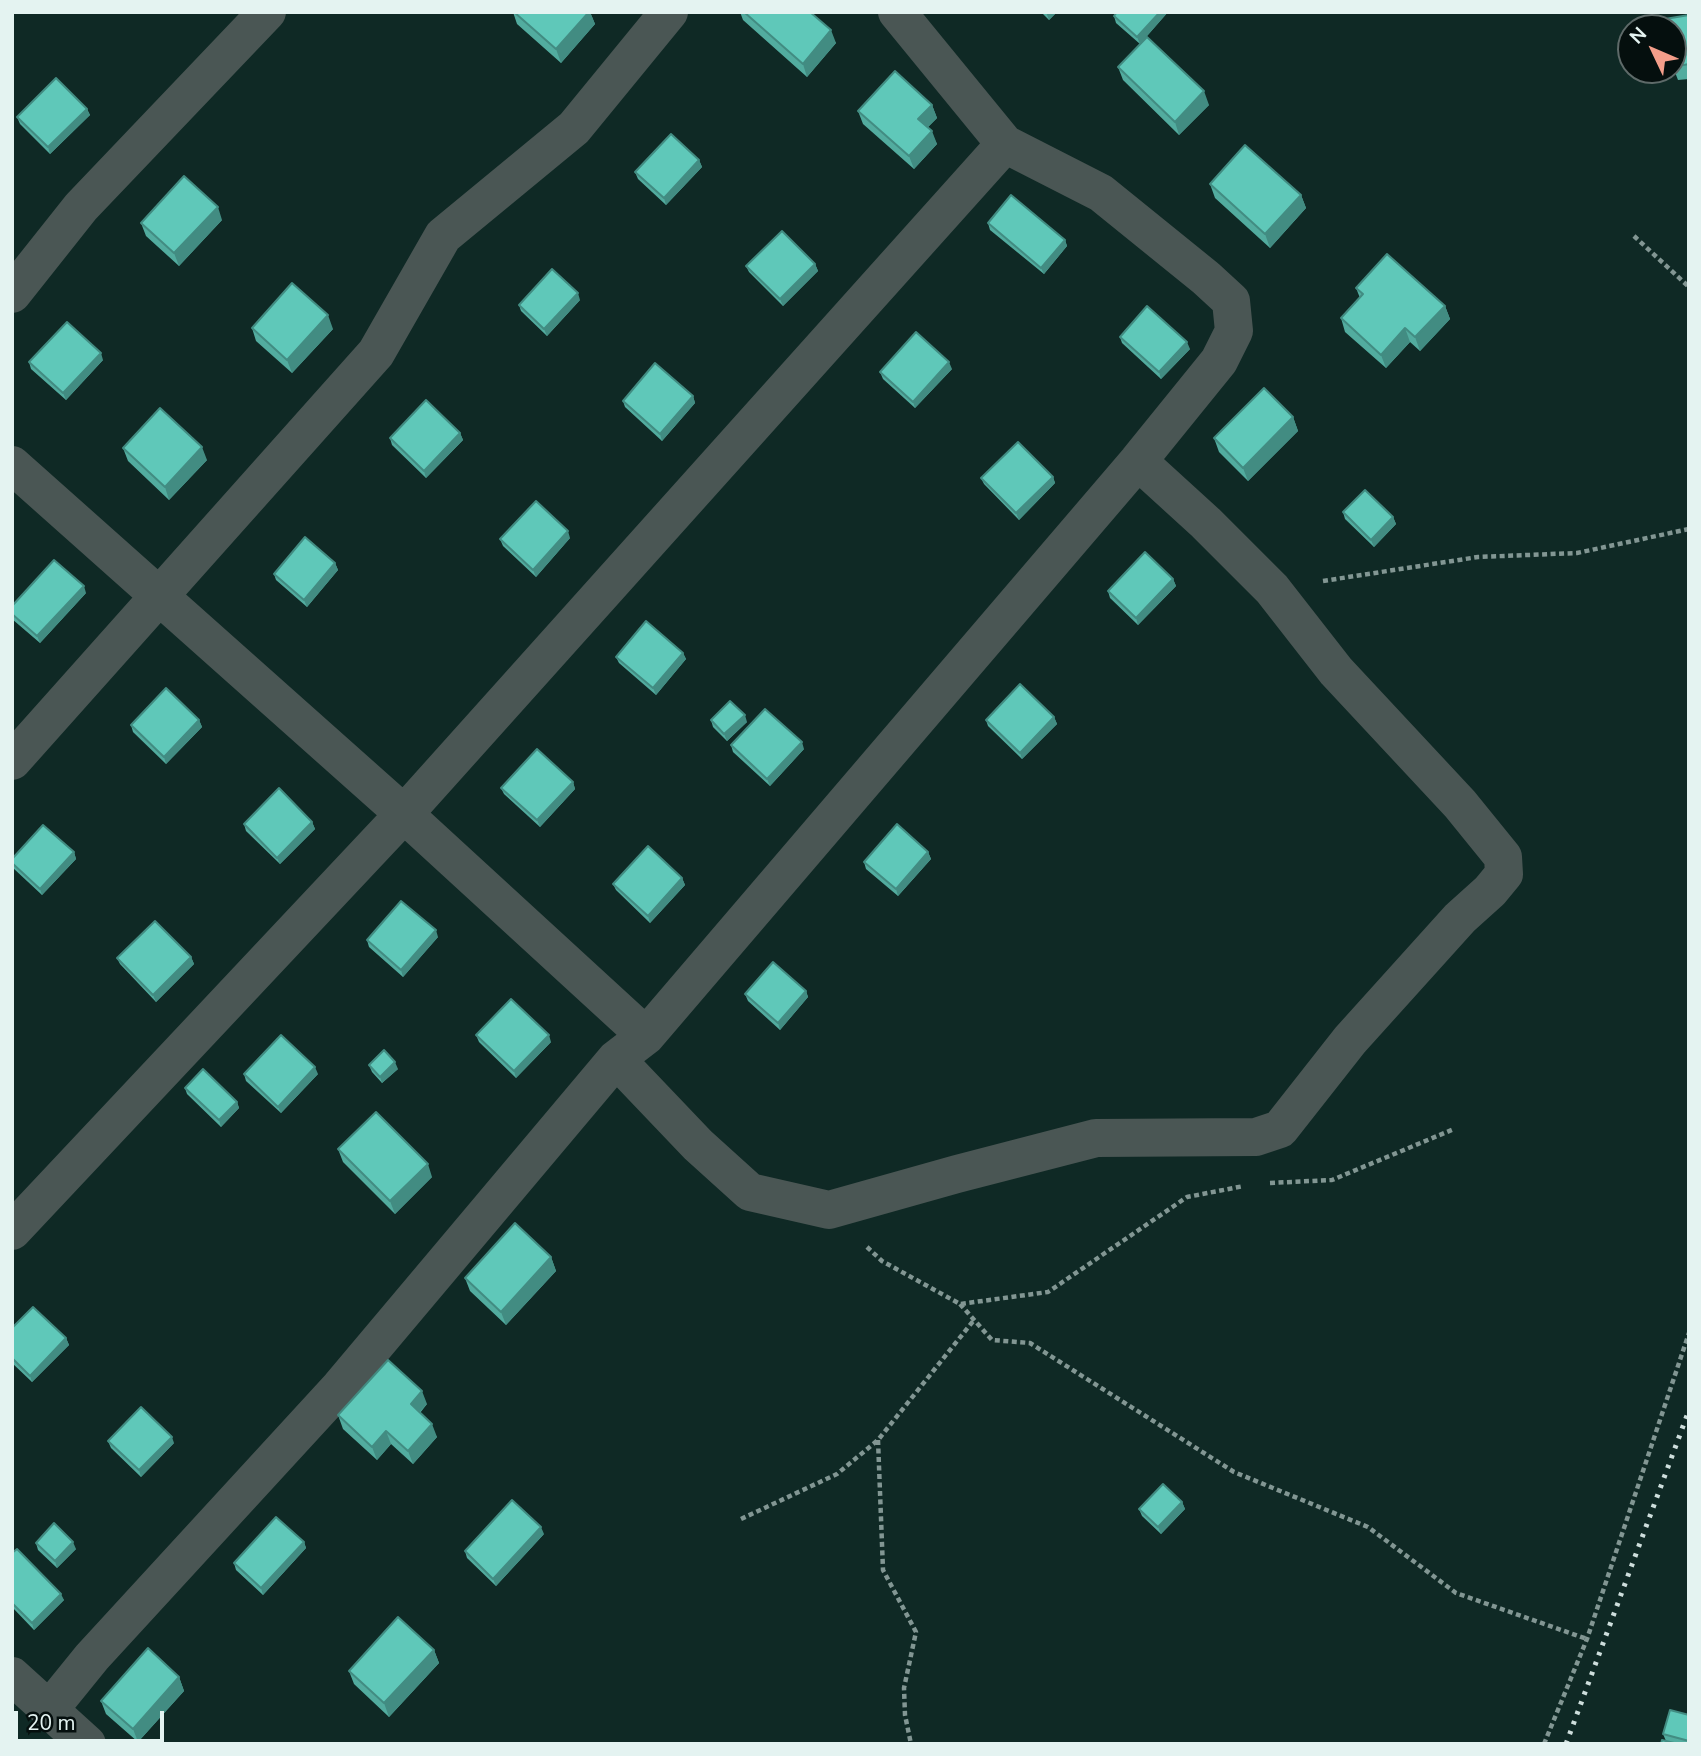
<!DOCTYPE html>
<style>
body{margin:0}
#map{position:relative;width:1701px;height:1756px;overflow:hidden;background:#0f2925;font-family:"Nunito Sans",sans-serif}
canvas{display:block}
.frame{position:absolute;inset:0;border:14px solid #e4f3f1;pointer-events:none}
.north{position:absolute;left:1617px;top:14px;width:70px;height:70px;box-sizing:border-box;background:#050f0e;border:2px solid #5e6a69;border-radius:50%;rotate:314deg;font-size:19px;font-weight:700;line-height:28px;text-align:center;color:#e4f3f1}
.north::after{content:'';display:block;margin:auto;width:24px;height:32px;background:#f49e8a;clip-path:polygon(50% 0,100% 100%,50% 72%,0 100%)}
.scale{position:absolute;left:14px;top:1711px;width:150px;height:32px;box-sizing:border-box;border:4px solid #e4f3f1;border-top:0;padding-left:9px;font-size:21px;line-height:24px;white-space:nowrap;color:#e4f3f1;-webkit-text-stroke:5px #050f0e;paint-order:stroke}
</style>
<div id="map">
<canvas width="1701" height="1756"></canvas>
<div class="frame"></div>
<div class="north">N</div>
<div class="scale">20 m</div>
</div>
<script>
const ctx = document.querySelector('canvas').getContext('2d');
ctx.lineJoin = 'round';
function strokePath(path, color, width, dash) { ctx.strokeStyle = color; ctx.lineWidth = width; ctx.lineCap = dash ? 'butt' : 'round'; ctx.setLineDash(dash || []); ctx.stroke(path); }
function paint(path, color) { ctx.fillStyle = color; ctx.fill(path, 'evenodd'); }
const path = new Path2D(`
 M1634,236L1689,287
 M1323,581L1478,557L1577,553L1689,529
 M1270,1183L1332,1180L1454,1129
 M867,1247L882,1261L960,1304L1048,1292L1187,1197L1244,1186
 M960,1304L992,1340L1030,1343L1234,1472L1368,1527L1456,1593L1587,1639
 M878,1440L883,1570L916,1632L904,1688L905,1715L911,1744
 M741,1519L837,1474L878,1440L974,1320
 M1544,1744L1587,1639L1689,1333`);
const street = new Path2D(`
 M12,294L81,207L267,12
 M12,465L404,814L646,1036
 M12,761L376,353L443,236L574,128L669,12
 M616,1059L698,1145L750,1192L829,1210L957,1174L1096,1138L1256,1137L1280,1129L1350,1040L1460,918L1490,891L1504,874L1503,857L1460,804L1336,671L1272,589L1206,523L1138,461
 M12,1231L404,814L1005,144
 M12,1676L87,1744
 M49,1710L92,1657L340,1387L616,1059L646,1036L1138,461L1219,361L1234,331L1231,301L1206,278L1101,193L1005,144L897,12`);
const rail = new Path2D(`
 M1566,1744L1689,1410`);
const wall = new Path2D(`
 M513,12H590L595,24L561,63L517,24Z
 M740,12H810L836,43L807,77L743,20Z
 M1041,12H1057L1049,20Z
 M1117,12H1168L1140,44L1116,23L1114,16Z
 M1689,15V79L1678,80L1673,67Z
 M1118,67L1209,105L1179,135L1123,80Z
 M932,105L937,118L928,127L937,144L914,169L863,124L858,111Z
 M87,109L90,115L50,154L20,124L17,117Z
 M699,160L702,167L666,205L638,179L635,172Z
 M1210,184L1301,195L1306,208L1270,248L1215,198Z
 M222,220L179,266L146,236L141,223Z
 M988,223L1065,240L1067,246L1044,274L990,230Z
 M815,264L818,271L783,306L749,272L746,266Z
 M1356,288L1445,306L1450,319L1420,351L1410,342L1386,368L1345,332L1341,318L1360,298Z
 M580,300L547,336L521,311L519,305Z
 M252,328L333,329L292,373L256,341Z
 M1120,337L1190,349L1161,379L1122,343Z
 M103,360L66,400L31,369L29,362Z
 M952,369L915,408L883,379L880,372Z
 M693,396L695,403L662,441L625,407L623,401Z
 M1293,417L1298,431L1248,481L1219,452L1214,438Z
 M460,433L463,440L426,478L392,445L390,438Z
 M123,448L207,460L169,500L128,461Z
 M1053,477L1055,483L1019,520L984,484L981,478Z
 M1343,512L1393,517L1396,524L1374,547L1345,519Z
 M570,538L536,577L503,546L500,539Z
 M335,563L338,570L307,607L276,580L274,574Z
 M1173,579L1176,586L1138,625L1110,598L1108,591Z
 M86,593L40,643L12,619V606Z
 M683,653L686,659L656,695L619,663L616,657Z
 M1054,717L1057,724L1022,759L988,726L986,720Z
 M199,720L202,727L166,764L133,732L131,725Z
 M711,720L747,722L727,741L713,727Z
 M731,745L804,749L770,786L733,752Z
 M573,782L575,789L540,827L504,794L501,788Z
 M312,822L315,829L280,864L246,831L244,824Z
 M74,852L76,859L42,895L13,868L12,859Z
 M928,852L931,859L898,896L866,869L864,862Z
 M682,878L685,885L650,923L616,890L613,884Z
 M438,937L403,977L369,947L367,940Z
 M191,957L194,964L156,1002L120,964L117,958Z
 M806,991L808,997L780,1030L748,1001L745,994Z
 M476,1035L551,1042L516,1078L479,1042Z
 M369,1065L398,1069L382,1083L372,1072Z
 M244,1074H318L281,1113L246,1081Z
 M185,1088L237,1102L239,1108L221,1127L187,1094Z
 M338,1149L432,1177L395,1214L343,1162Z
 M551,1257L556,1271L506,1325L470,1291L465,1278Z
 M12,1328L66,1338L69,1345L32,1382L12,1363Z
 M427,1404L420,1413L437,1437L413,1464L391,1444L377,1460L343,1429L338,1415Z
 M108,1441L174,1443L141,1477L111,1448Z
 M1182,1502L1185,1509L1161,1534L1142,1516L1139,1509Z
 M544,1534L496,1586L467,1558L465,1551Z
 M304,1542L306,1548L263,1595L236,1570L234,1563Z
 M36,1543L76,1549L57,1568L38,1550Z
 M12,1553L64,1600L34,1630L12,1607Z
 M434,1650L439,1663L389,1717L354,1684L349,1671Z
 M179,1677L184,1691L138,1742L106,1714L101,1701Z
 M1689,1715V1744H1661L1666,1741L1663,1734Z`);
const shadedWall = new Path2D(`
 M589,12H590L595,24L561,63L556,49Z
 M1046,12H1057L1049,20Z
 M1160,12H1168L1140,44L1137,37Z
 M831,30L836,43L807,77L803,64Z
 M1204,91L1209,105L1179,135L1175,122Z
 M932,105L937,118L923,132L918,119Z
 M87,109L90,115L50,154L48,147Z
 M932,131L937,144L914,169L909,156Z
 M699,160L702,167L666,205L664,198Z
 M1301,195L1306,208L1270,248L1265,234Z
 M218,207L222,220L179,266L174,253Z
 M1065,240L1067,246L1044,274L1041,268Z
 M815,264L818,271L783,306L780,299Z
 M578,293L580,300L547,336L544,329Z
 M1445,306L1450,319L1420,351L1415,337Z
 M328,315L333,329L292,373L287,360Z
 M1405,328L1410,342L1386,368L1381,355Z
 M1187,342L1190,349L1161,379L1159,372Z
 M101,353L103,360L66,400L63,393Z
 M949,362L952,369L915,408L913,402Z
 M693,396L695,403L662,441L660,434Z
 M1293,417L1298,431L1248,481L1243,468Z
 M460,433L463,440L426,478L424,471Z
 M202,447L207,460L169,500L165,487Z
 M1053,477L1055,483L1019,520L1016,513Z
 M1393,517L1396,524L1374,547L1371,540Z
 M568,531L570,538L536,577L533,570Z
 M335,563L338,570L307,607L304,600Z
 M1173,579L1176,586L1138,625L1136,618Z
 M84,586L86,593L40,643L37,636Z
 M683,653L686,659L656,695L653,688Z
 M745,715L747,722L727,741L724,734Z
 M1054,717L1057,724L1022,759L1020,753Z
 M199,720L202,727L166,764L164,757Z
 M802,742L804,749L770,786L767,779Z
 M573,782L575,789L540,827L537,820Z
 M312,822L315,829L280,864L277,858Z
 M74,852L76,859L42,895L40,889Z
 M928,852L931,859L898,896L896,889Z
 M682,878L685,885L650,923L648,916Z
 M436,930L438,937L403,977L401,970Z
 M191,957L194,964L156,1002L153,995Z
 M806,991L808,997L780,1030L778,1023Z
 M549,1035L551,1042L516,1078L514,1071Z
 M395,1062L398,1069L382,1083L380,1077Z
 M315,1067L318,1074L281,1113L278,1107Z
 M237,1102L239,1108L221,1127L219,1120Z
 M428,1164L432,1177L395,1214L390,1201Z
 M551,1257L556,1271L506,1325L501,1312Z
 M66,1338L69,1345L32,1382L30,1376Z
 M422,1391L427,1404L415,1417L411,1404Z
 M432,1424L437,1437L413,1464L408,1451Z
 M386,1431L391,1444L377,1460L372,1447Z
 M172,1437L174,1443L141,1477L139,1470Z
 M1182,1502L1185,1509L1161,1534L1158,1527Z
 M541,1527L544,1534L496,1586L493,1579Z
 M73,1542L76,1549L57,1568L55,1561Z
 M304,1542L306,1548L263,1595L261,1588Z
 M61,1594L64,1600L34,1630L32,1623Z
 M434,1650L439,1663L389,1717L384,1703Z
 M179,1677L184,1691L138,1742L133,1729Z`);
const building = new Path2D(`
 M514,12H589L556,49Z
 M744,12H810L831,30L803,64Z
 M1117,12H1160L1137,37L1114,16Z
 M1689,15V64L1673,67V28H1667L1665,19Z
 M1147,37L1204,91L1175,122L1118,67Z
 M895,71L932,105L918,119L932,131L909,156L858,111Z
 M56,78L87,109L48,147L17,117Z
 M671,134L699,160L664,198L635,172Z
 M1245,145L1301,195L1265,234L1210,184Z
 M184,176L218,207L174,253L141,223Z
 M1011,195L1065,240L1041,268L988,223Z
 M782,231L815,264L780,299L746,266Z
 M1387,254L1445,306L1415,337L1405,328L1381,355L1341,318L1363,294L1356,288Z
 M552,269L578,293L544,329L519,305Z
 M292,283L328,315L287,360L252,328Z
 M1147,306L1187,342L1159,372L1120,337Z
 M67,322L101,353L63,393L29,362Z
 M916,332L949,362L913,402L880,372Z
 M655,363L693,396L660,434L623,401Z
 M1264,388L1293,417L1243,468L1214,438Z
 M426,400L460,433L424,471L390,438Z
 M160,408L202,447L165,487L123,448Z
 M1018,442L1053,477L1016,513L981,478Z
 M1365,490L1393,517L1371,540L1343,512Z
 M536,501L568,531L533,570L500,539Z
 M305,537L335,563L304,600L274,574Z
 M1145,552L1173,579L1136,618L1108,591Z
 M54,560L84,586L37,636L12,614V606Z
 M646,621L683,653L653,688L616,657Z
 M1020,684L1054,717L1020,753L986,720Z
 M166,688L199,720L164,757L131,725Z
 M730,701L745,715L724,734L711,720Z
 M765,709L802,742L767,779L731,745Z
 M537,749L573,782L537,820L501,788Z
 M279,788L312,822L277,858L244,824Z
 M897,824L928,852L896,889L864,862Z
 M43,825L74,852L40,889L12,863V859Z
 M648,846L682,878L648,916L613,884Z
 M401,901L436,930L401,970L367,940Z
 M155,921L191,957L153,995L117,958Z
 M773,962L806,991L778,1023L745,994Z
 M511,999L549,1035L514,1071L476,1035Z
 M281,1035L315,1067L278,1107L244,1074Z
 M384,1050L395,1062L380,1077L369,1065Z
 M203,1069L237,1102L219,1120L185,1088Z
 M376,1112L428,1164L390,1201L338,1149Z
 M515,1223L551,1257L501,1312L465,1278Z
 M33,1307L66,1338L30,1376L12,1358V1328Z
 M388,1360L422,1391L411,1404L432,1424L408,1451L386,1431L372,1447L338,1415Z
 M141,1407L172,1437L139,1470L108,1441Z
 M1163,1484L1182,1502L1158,1527L1139,1509Z
 M512,1500L541,1527L493,1579L465,1551Z
 M276,1517L304,1542L261,1588L234,1563Z
 M54,1523L73,1542L55,1561L36,1543Z
 M17,1549L61,1594L32,1623L12,1603V1553Z
 M398,1617L434,1650L384,1703L349,1671Z
 M148,1648L179,1677L133,1729L101,1701Z
 M1670,1710L1689,1715V1741L1663,1734Z
 M1662,1740L1678,1744H1661Z`);
strokePath(path, '#829693', 4.5, [5, 3.5]);
strokePath(street, '#4a5654', 38);
strokePath(rail, '#cededc', 5, [3.5, 7]);
paint(wall, '#52ac9f');
paint(shadedWall, '#428c82');
paint(building, '#5fc8b9');
strokePath(building, '#428c82', 2);
</script>
